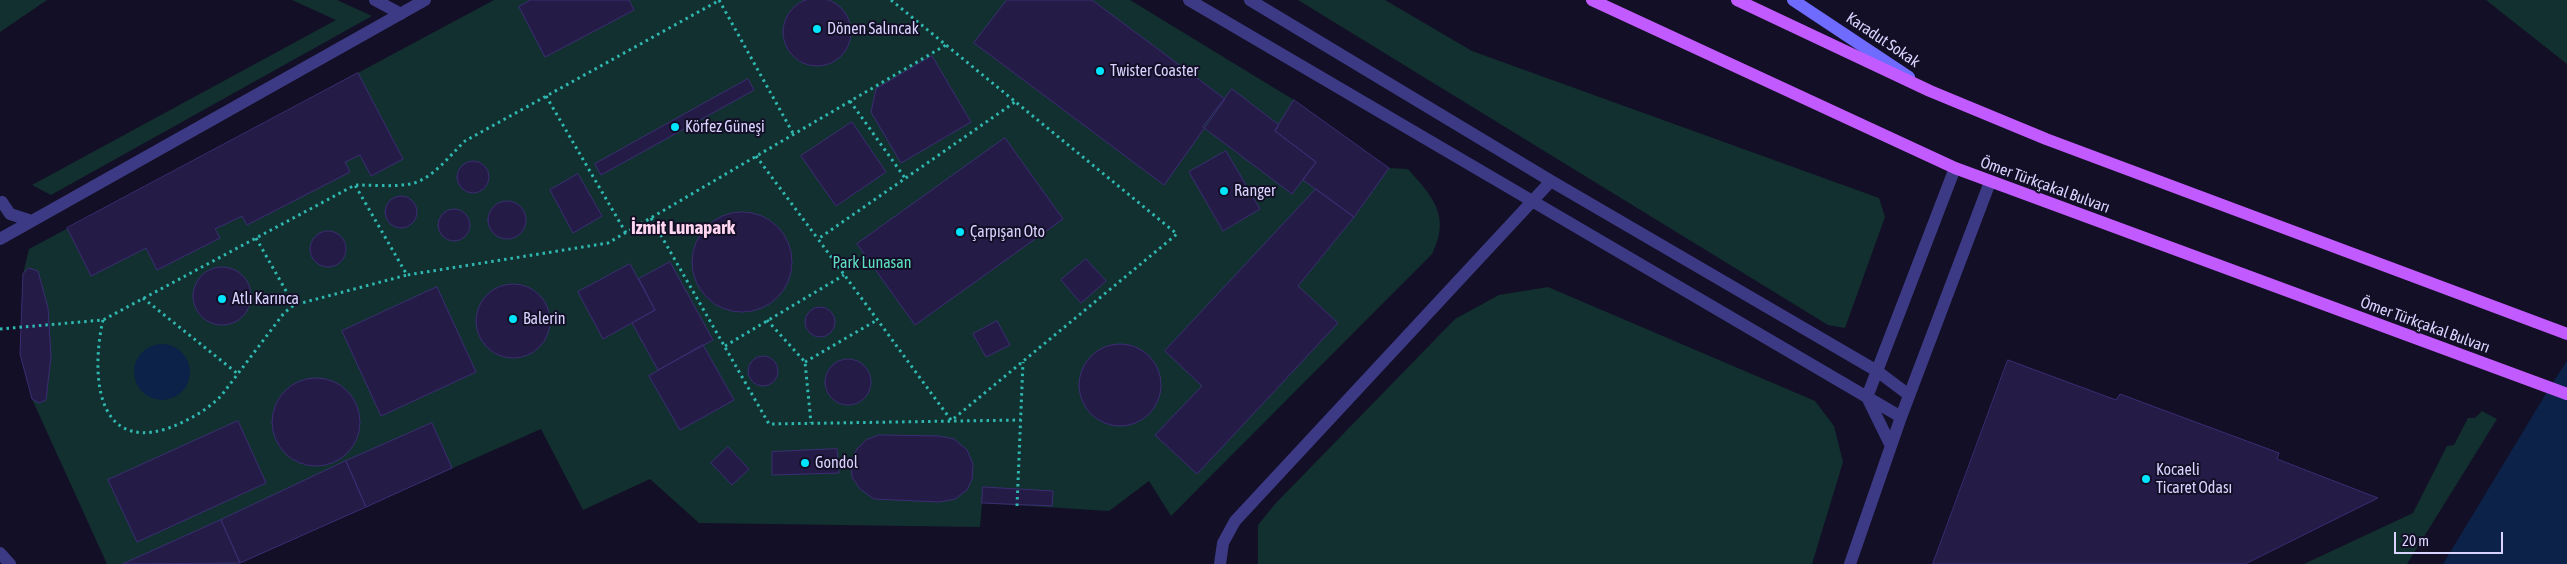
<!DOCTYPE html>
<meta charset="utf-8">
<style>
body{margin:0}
#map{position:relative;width:2567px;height:564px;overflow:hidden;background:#130f26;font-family:"Asap Condensed",sans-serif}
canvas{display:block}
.scale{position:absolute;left:2394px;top:532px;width:109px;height:22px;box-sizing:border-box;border:2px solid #d9d4ff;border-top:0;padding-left:6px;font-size:15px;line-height:18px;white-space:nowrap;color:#d9d4ff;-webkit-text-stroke:4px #130f26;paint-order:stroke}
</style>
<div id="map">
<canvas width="2567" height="564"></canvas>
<div class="scale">20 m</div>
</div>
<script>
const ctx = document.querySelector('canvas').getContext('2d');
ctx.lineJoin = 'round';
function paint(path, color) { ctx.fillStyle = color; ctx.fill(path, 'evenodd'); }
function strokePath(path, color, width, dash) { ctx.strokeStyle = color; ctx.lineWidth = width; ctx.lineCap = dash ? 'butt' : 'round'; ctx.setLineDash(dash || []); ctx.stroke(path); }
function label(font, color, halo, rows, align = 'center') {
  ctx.font = font + ' "Asap Condensed",sans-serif'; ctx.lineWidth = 4; ctx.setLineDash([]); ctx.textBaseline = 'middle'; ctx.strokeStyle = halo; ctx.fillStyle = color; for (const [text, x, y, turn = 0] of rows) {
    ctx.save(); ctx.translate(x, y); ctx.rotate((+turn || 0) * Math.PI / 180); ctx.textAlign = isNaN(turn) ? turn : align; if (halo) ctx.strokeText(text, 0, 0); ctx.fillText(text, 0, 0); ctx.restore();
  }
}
const green = new Path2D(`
 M0,0H47L0,32Z
 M292,0H337L372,16L51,195L32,185L336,20Z
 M494,0H1130L1294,100L1388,168L1408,169C1433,197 1451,216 1432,254L1171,516L1149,481L1109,511L982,503L980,527L699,523L650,479L583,510L541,429L237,564H107L32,399L20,354L23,274L29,249Z
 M1298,0H1385L1472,51L1879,198L1885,217L1845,328L1828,325Z
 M2486,0H2567V64Z
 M1548,287L1815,401L1834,426L1843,462L1812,564H1258V525L1275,504L1455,319L1499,295Z
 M2482,411L2497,419L2407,564H2304L2413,513L2447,446L2454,445L2468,418H2475Z`);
const water = new Path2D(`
 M134 372a28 28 0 1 1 56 0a28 28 0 1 1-56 0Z
 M2567,361V564H2443L2550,387Z`);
const building = new Path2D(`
 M783 32a34 34 0 1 1 68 0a34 34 0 1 1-68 0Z
 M531,0H629L634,10L545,57L519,7Z
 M1007,0H1092L1225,99L1164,185L974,43Z
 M932,56L971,122L901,163L871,112L876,89Z
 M358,73L403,159L371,176L360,155L345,162L350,172L247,225L242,216L215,229L220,238L157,270L146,248L91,276L67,228Z
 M748,79L754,90L601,175L595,164Z
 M1232,89L1279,125L1275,131L1316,162L1292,194L1203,127Z
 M1294,100L1389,168L1354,217L1303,180L1316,162L1275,131Z
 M852,122L886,172L836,206L801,156Z
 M1005,138L1063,219L915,325L857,244Z
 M1226,151L1260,209L1223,231L1189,172Z
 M457 177a16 16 0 1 1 32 0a16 16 0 1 1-32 0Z
 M578,174L602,216L573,233L550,190Z
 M1316,189L1354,217L1298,286L1338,323L1197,474L1155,435L1202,386L1165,351Z
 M385 212a16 16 0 1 1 32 0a16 16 0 1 1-32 0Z
 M488 220a19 19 0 1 1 38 0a19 19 0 1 1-38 0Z
 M438 225a16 16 0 1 1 32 0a16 16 0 1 1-32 0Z
 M692 262a50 50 0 1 1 100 0a50 50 0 1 1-100 0Z
 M310 249a18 18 0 1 1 36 0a18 18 0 1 1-36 0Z
 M1086,259L1106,281L1081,303L1061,280Z
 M670,262L713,340L658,370L632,323L655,310L639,279Z
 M630,264L655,310L603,339L578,292Z
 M193 296a29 29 0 1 1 58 0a29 29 0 1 1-58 0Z
 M29,268L38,271L48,308L51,356L46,400L39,403L32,399L20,354L23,274Z
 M476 321a37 37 0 1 1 74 0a37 37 0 1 1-74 0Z
 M437,287L476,372L381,416L342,331Z
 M805 322a15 15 0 1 1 30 0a15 15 0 1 1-30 0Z
 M997,321L1010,345L986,357L973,334Z
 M1079 385a41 41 0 1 1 82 0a41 41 0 1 1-82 0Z
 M703,345L734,400L680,430L649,376Z
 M748 371a15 15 0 1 1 30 0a15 15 0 1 1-30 0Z
 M825 382a23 23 0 1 1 46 0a23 23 0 1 1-46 0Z
 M2008,360L2116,400L2120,394L2279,453L2277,459L2378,498L2245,564H1933Z
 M272 422a44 44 0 1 1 88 0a44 44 0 1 1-88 0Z
 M238,421L266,483L137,542L108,480Z
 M432,423L452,468L366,507L346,461Z
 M879,435L939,436L954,439L967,450L973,464L972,479L967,490L955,499L939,502L874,499L860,489L852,477L851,460L857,449L866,440Z
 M728,447L749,469L732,485L711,463Z
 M837,449L839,473L772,475V452Z
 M346,461L366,507L240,563L221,520Z
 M983,487L1053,491L1052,506L982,503Z
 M221,520L240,563L123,564Z`);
const path = new Path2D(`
 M719,0L794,135
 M891,0L1177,234L952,420
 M546,96L626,233
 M850,101L905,178
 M756,156L818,239
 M356,185C373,185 393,187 410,184C432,180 450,155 465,141L720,0
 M651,218L769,424L1021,420
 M256,238L294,305
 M143,298L238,374
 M103,320C92,368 93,451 166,429C186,422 206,411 221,396L284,313L294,305L407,275
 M767,320L805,362L811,423
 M0,329L103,320L355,185L407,275L608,243L946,45
 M725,346L844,275
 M805,362L877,320
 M951,420L818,239L1015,102
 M1017,506L1023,362`);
const street = new Path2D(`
 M375,0L401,14
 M1189,0L1901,417
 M1250,0L1551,181L1877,371L1909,395
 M2,202L10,214L32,221L425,0
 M0,239L32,221
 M1891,446L1867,397L1955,168
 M0,553L10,564
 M1220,564L1223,543L1235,521L1551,181
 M1850,564L1901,417L1990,182`);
const secondary = new Path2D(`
 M1793,0L1909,77`);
const primary = new Path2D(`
 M1592,0L1955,168L2567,394
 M1737,0L1930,91L2046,139L2567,334`);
const markers = [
 [817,29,5,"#00e5ff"],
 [1100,71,5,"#00e5ff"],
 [675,127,5,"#00e5ff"],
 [1224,191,5,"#00e5ff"],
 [960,232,5,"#00e5ff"],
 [222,299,5,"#00e5ff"],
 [513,319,5,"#00e5ff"],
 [805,463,5,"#00e5ff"],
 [2146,479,5,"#00e5ff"]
];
const poiNames = [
 ["Dönen Salıncak",827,29],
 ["Twister Coaster",1110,71],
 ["Körfez Güneşi",685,127],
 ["Ranger",1234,191],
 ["Çarpışan Oto",970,232],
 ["Atlı Karınca",232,299],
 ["Balerin",523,319],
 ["Gondol",815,463],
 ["Kocaeli",2156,470],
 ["Ticaret Odası",2156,488]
];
const streetNames = [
 ["Karadut Sokak",1883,40,34],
 ["Ömer Türkçakal Bulvarı",2045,185,20],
 ["Ömer Türkçakal Bulvarı",2425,325,20]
];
const parkNames = [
 ["Park Lunasan",872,263]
];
const quarterNames = [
 ["İzmit Lunapark",683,228]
];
paint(green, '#12302f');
paint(water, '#0c2248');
paint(building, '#241b47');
strokePath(building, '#3b2d73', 1);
strokePath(path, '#2fb8b0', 3, [2.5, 4]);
strokePath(street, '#3d3a85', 12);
strokePath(secondary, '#6f6bff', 12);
strokePath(primary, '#c25bff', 12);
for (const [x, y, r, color] of markers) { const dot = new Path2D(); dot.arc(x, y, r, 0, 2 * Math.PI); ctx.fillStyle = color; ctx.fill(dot); strokePath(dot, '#130f26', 2); }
label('16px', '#d9d4ff', '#130f26', poiNames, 'left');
label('16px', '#d9d4ff', '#130f26', streetNames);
label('16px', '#5fe0c0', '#130f26', parkNames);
label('bold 19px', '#ffd6f0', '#130f26', quarterNames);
</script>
